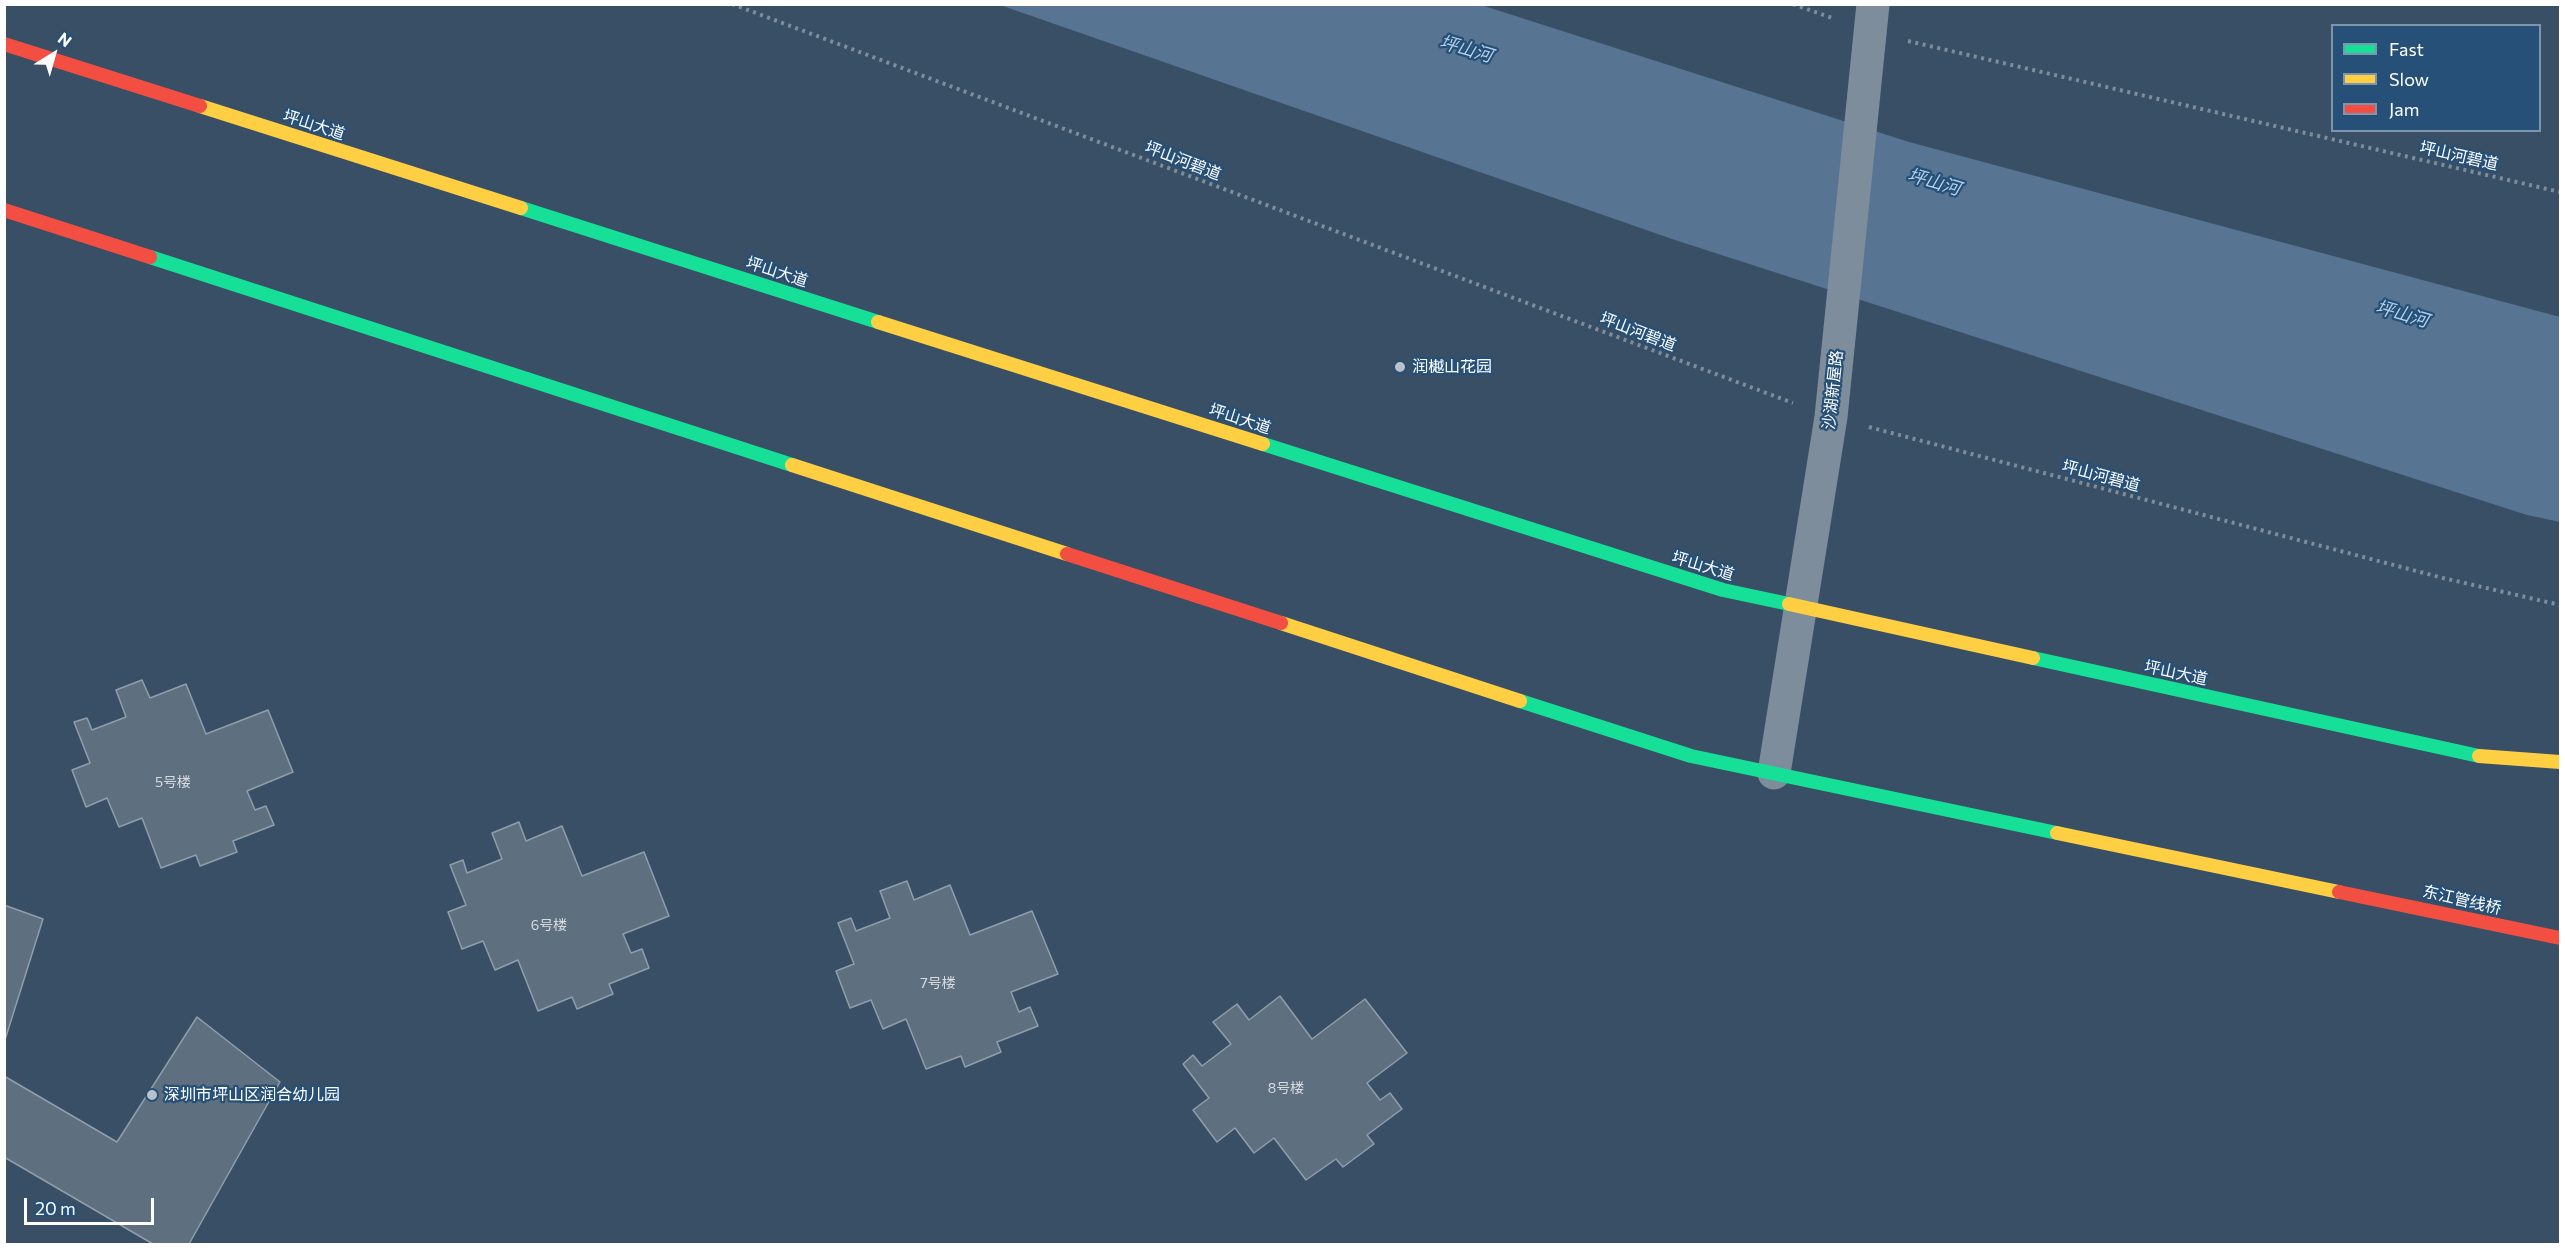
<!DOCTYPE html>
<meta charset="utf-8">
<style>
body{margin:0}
#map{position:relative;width:2565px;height:1249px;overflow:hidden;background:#394f65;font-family:Commissioner,sans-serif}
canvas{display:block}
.frame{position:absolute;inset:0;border:6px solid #fff;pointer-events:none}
.legend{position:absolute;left:2331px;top:24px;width:210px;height:108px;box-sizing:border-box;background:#265078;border:2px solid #7d96ae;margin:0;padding:8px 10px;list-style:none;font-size:18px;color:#fff}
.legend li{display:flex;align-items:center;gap:12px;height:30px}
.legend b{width:30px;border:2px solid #7d96ae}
.north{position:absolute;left:24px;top:24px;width:60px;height:60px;-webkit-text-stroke:4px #265078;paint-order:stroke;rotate:37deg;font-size:16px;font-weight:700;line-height:24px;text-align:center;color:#fff}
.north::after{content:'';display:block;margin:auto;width:21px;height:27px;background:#fff;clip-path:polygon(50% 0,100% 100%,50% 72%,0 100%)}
.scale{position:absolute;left:24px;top:1198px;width:130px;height:27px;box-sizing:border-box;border:3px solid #fff;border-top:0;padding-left:8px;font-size:18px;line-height:21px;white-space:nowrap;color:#fff;-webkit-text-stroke:4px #265078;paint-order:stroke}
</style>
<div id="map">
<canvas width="2565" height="1249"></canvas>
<div class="frame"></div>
<ul class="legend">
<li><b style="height:8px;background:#16e098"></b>Fast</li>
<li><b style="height:8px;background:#ffcf43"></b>Slow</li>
<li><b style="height:8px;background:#f24e42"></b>Jam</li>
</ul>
<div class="north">N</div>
<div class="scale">20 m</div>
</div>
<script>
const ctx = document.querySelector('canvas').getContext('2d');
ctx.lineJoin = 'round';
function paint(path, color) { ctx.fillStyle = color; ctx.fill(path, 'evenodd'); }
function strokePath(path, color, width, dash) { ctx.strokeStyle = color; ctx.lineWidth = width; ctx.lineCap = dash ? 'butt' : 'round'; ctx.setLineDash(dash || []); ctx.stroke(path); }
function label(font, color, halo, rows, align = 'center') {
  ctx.font = font + ' Commissioner,"Noto Sans SC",sans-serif'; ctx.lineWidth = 4.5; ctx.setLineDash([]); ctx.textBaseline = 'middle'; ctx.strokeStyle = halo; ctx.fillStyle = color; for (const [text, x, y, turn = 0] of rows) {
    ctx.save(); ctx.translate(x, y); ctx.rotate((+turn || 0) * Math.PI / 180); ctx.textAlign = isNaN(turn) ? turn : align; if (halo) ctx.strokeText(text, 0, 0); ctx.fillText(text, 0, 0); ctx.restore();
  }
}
const water = new Path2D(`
 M1000,5H1481L1909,142L2560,317V522L2527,515L1675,240Z`);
const building = new Path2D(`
 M142,680L150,698L186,684L206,734L268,710L293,772L247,791L255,810L266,806L274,825L233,841L237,852L200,866L196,855L161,868L142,818L119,827L107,798L86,807L72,770L90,763L74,722L87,718L92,730L126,717L116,690Z
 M519,822L526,841L562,826L582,876L644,852L669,916L623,934L631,953L642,949L649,968L609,984L613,994L577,1009L572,997L538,1011L518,960L495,970L483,941L462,949L448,912L466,905L450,865L463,860L467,873L502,859L492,833Z
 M907,881L914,900L950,885L970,935L1032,911L1058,974L1011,992L1019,1012L1030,1007L1038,1026L997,1042L1001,1052L965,1067L961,1056L926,1069L906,1019L883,1029L871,1000L850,1008L836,971L854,964L838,923L851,918L856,931L890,918L880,891Z
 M4,905L43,919L4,1043Z
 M1280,996L1312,1039L1365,999L1407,1053L1367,1083L1380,1100L1390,1093L1402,1109L1367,1135L1374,1144L1343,1167L1336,1159L1306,1180L1274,1138L1254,1153L1235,1128L1217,1142L1193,1110L1209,1098L1183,1064L1193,1055L1202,1066L1231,1044L1213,1022L1237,1004L1249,1020Z
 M197,1017L280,1082L189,1244H153L4,1157V1076L117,1142Z`);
const path = new Path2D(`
 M732,4L1793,403
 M1793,4L1832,18
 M1908,41L2560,192
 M1869,427L2443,578L2560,605`);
const street = new Path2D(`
 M1774,773L1831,417L1873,4`);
const fast = new Path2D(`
 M521,208L878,322
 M150,257L792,465
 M1263,444L1723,590L1789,604
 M2033,658L2479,756
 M1520,701L1691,756L2057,833`);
const slow = new Path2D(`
 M200,106L521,208
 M878,322L1263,444
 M792,465L1067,554
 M1789,604L2033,658
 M1281,623L1520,701
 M2479,756L2560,762
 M2057,833L2339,892`);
const jam = new Path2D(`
 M4,44L200,106
 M4,210L150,257
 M1067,554L1281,623
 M2339,892L2560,938`);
const markers = [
 [1400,367,6,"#bac1c9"],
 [152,1095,6,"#bac1c9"]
];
const numberNames = [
 ["5号楼",173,782],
 ["6号楼",549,925],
 ["7号楼",938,983],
 ["8号楼",1286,1088]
];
const streetNames = [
 ["坪山大道",314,125,18],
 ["坪山河碧道",2459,156,13],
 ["坪山河碧道",1183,161,21],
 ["坪山大道",777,272,18],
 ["坪山河碧道",1638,332,21],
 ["沙湖新屋路",1833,390,-84],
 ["坪山大道",1240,419,18],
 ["坪山河碧道",2101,476,15],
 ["坪山大道",1703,566,17],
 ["坪山大道",2176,673,12],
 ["东江管线桥",2462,900,13]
];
const poiNames = [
 ["润樾山花园",1412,367],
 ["深圳市坪山区润合幼儿园",164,1095]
];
const waterNames = [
 ["坪山河",1466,49,16],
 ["坪山河",1934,182,16],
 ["坪山河",2402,314,16]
];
paint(water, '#577592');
paint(building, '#5e7080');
strokePath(building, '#909eac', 1.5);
strokePath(path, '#7d8d9c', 4, [3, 4.5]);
strokePath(street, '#7d8d9c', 33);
strokePath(fast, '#16e098', 14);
strokePath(slow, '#ffcf43', 14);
strokePath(jam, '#f24e42', 14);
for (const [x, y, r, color] of markers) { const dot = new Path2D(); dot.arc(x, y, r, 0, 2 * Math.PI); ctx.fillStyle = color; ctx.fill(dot); strokePath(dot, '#265078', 2); }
label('14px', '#d7dbdf', null, numberNames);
label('16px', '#fff', '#265078', streetNames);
label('16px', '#fff', '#265078', poiNames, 'left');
label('italic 18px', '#b3d1eb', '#265078', waterNames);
</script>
